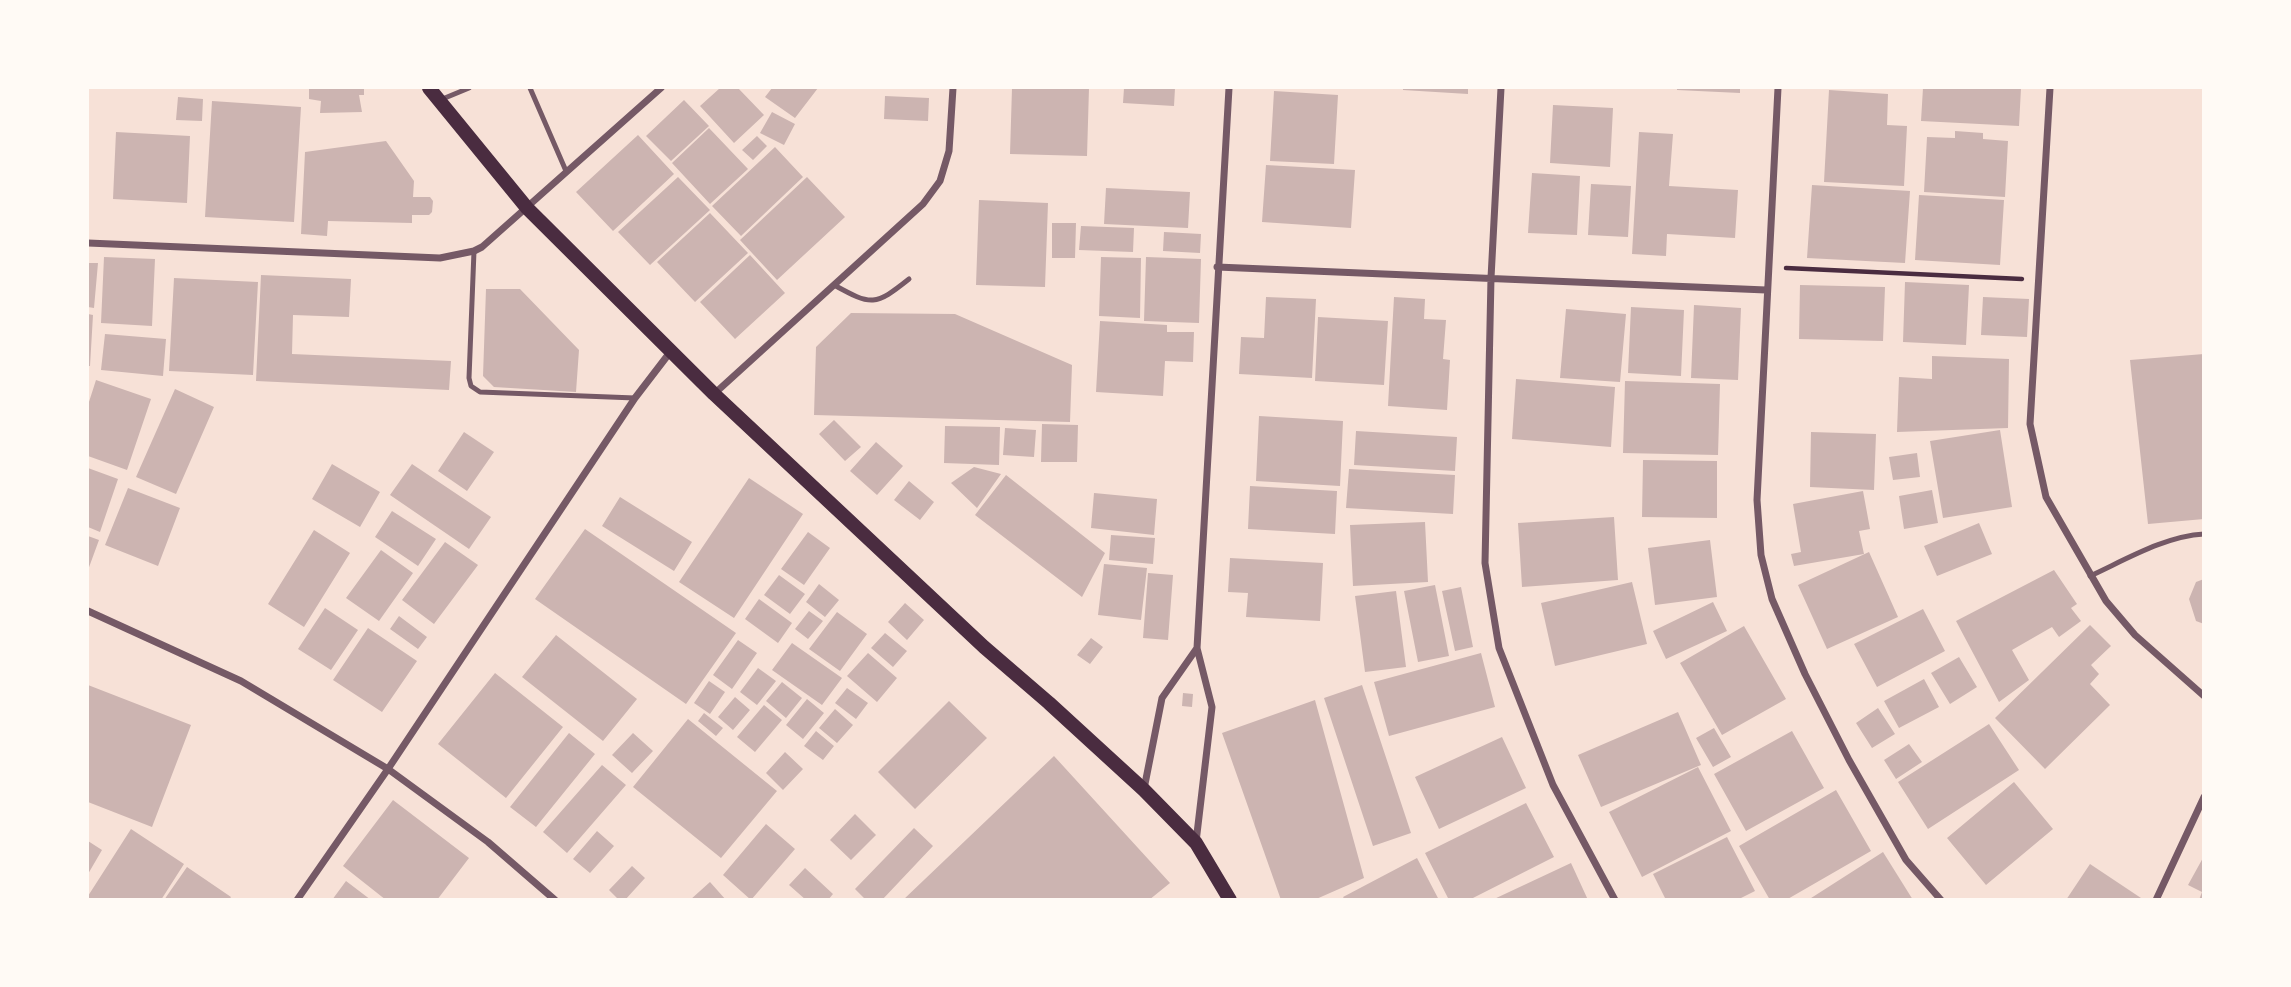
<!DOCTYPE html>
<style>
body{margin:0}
#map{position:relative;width:2291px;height:987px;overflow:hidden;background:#f7e1d7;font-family:Raleway,sans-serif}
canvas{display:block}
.frame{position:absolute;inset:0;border:89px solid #fffaf5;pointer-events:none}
</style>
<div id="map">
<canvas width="2291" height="987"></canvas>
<div class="frame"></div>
</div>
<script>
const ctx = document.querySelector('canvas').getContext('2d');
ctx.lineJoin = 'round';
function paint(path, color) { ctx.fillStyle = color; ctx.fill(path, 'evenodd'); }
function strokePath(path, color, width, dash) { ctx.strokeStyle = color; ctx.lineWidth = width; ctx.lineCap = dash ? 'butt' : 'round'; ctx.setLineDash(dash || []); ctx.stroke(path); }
const building = new Path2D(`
 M309,88H364V95H359L362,112L320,113L321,101L309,99Z
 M720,88H738L764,115L734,143L700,106Z
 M772,88H818L795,118L765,97Z
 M1012,88H1089L1087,156L1010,154Z
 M1124,88H1175L1174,106L1123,103Z
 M1403,88H1468V94L1403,90Z
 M1677,88H1740V93L1677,90Z
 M1923,88H2021L2019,126L1921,121Z
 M1829,90L1888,94L1887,125L1907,126L1904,186L1824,182Z
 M1274,91L1338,95L1334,164L1270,161Z
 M885,96L929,98L928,121L884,119Z
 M178,97L203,99L202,121L176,120Z
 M684,100L709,126L671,161L646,136Z
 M212,101L301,107L294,222L205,217Z
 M1553,105L1613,108L1610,167L1550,163Z
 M772,112L795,124L784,145L760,133Z
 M709,128L748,169L710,204L672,163Z
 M1955,131L1983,133V139L2008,141L2005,197L1924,192L1927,137L1955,138Z
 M116,132L190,136L187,203L113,199Z
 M1639,132L1673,134L1669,186L1738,190L1735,238L1667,234L1666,256L1632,254Z
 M638,135L674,174L613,231L576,192Z
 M757,136L767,146L753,160L742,150Z
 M386,141L414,181L413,197H430L433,201L432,212L429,215H412V223L328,221L327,236L301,234L305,152Z
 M775,147L803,177L741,236L712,206Z
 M1266,165L1355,170L1351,228L1262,222Z
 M1532,173L1580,176L1577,235L1528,233Z
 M678,177L710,210L650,265L618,232Z
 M807,177L845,217L777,280L740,240Z
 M1591,184L1631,186L1628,237L1588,235Z
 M1812,185L1910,191L1905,263L1807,258Z
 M1106,188L1190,192L1188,228L1104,224Z
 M1919,195L2004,200L2000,265L1915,260Z
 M979,200L1048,203L1045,287L976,285Z
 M710,213L748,253L695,302L657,262Z
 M1052,223H1076L1075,258H1052Z
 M1081,226L1134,228L1133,252L1079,250Z
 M1164,232L1201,234L1200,253L1163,251Z
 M750,255L785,293L735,339L700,302Z
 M104,257L155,259L152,326L101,323Z
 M1101,257L1141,258L1140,318L1099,316Z
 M1146,257L1201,259L1199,323L1144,321Z
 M88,263H98L94,308L88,307Z
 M261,275L351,279L349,317L293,315L292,354L451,361L449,390L256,381Z
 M174,278L258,282L253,375L169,371Z
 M1905,282L1969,285L1966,345L1903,342Z
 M1800,285L1885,287L1883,341L1799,339Z
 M486,289H520L579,350L576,392L494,387L483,376Z
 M1266,297L1316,299L1312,378L1239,374L1241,337L1264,338Z
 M1394,297L1425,299L1424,319L1446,320L1443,359L1450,360L1447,410L1388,406Z
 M1983,297L2029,299L2027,337L1981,335Z
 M1694,305L1741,308L1738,380L1691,378Z
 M1631,307L1684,310L1681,376L1628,373Z
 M1566,309L1626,314L1620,382L1560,378Z
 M851,313L955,314L1072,365L1070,422L814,415L816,347Z
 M88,314L93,315L90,366H88Z
 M1318,317L1388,321L1384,385L1315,381Z
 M1100,321L1167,325V332H1194L1193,362L1165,361L1163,396L1096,392Z
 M105,334L166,339L163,376L101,370Z
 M2204,354V519L2148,524L2130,360Z
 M1932,356L2009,359L2008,428L1897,432L1899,377L1932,379Z
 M1516,379L1615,387L1611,447L1512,439Z
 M96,380L151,399L127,470L88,456V405Z
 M1625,381L1720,384L1718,455L1623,453Z
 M175,389L214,407L176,494L136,477Z
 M1259,416L1343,421L1340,486L1256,481Z
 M834,420L861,447L845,461L819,434Z
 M1042,424L1078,425L1077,462H1041Z
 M945,426L1000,427L999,465L944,463Z
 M1005,428L1036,430L1034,457L1003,455Z
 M2000,430L2012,507L1943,518L1930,441Z
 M1356,431L1457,437L1455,471L1354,465Z
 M464,432L494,452L467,491L438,471Z
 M1811,432L1876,434L1874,490L1810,487Z
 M876,442L903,466L877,495L850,471Z
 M1917,453L1920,477L1893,480L1889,457Z
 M1643,460L1717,461V518L1642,517Z
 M332,464L380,492L360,527L312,499Z
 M412,464L491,517L469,549L390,495Z
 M974,467L1001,474L977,508L951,483Z
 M88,468L118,479L100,532L88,527Z
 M1349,469L1455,475L1453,514L1346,508Z
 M1006,475L1105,553L1082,597L975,515Z
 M749,478L803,514L734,618L679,582Z
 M909,481L934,502L920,520L894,500Z
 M1250,486L1337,491L1335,534L1248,529Z
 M128,488L180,508L158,566L105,545Z
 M1932,490L1938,523L1904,529L1899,496Z
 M1863,491L1870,529L1859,531L1864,554L1794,566L1791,554L1801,552L1793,504Z
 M1094,493L1157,499L1154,535L1091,528Z
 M620,497L692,542L674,571L602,526Z
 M392,511L436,539L418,566L375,537Z
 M1614,517L1618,580L1522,587L1518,523Z
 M1425,522L1428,582L1353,586L1350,525Z
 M1979,523L1992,554L1937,576L1924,546Z
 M585,529L736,633L686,704L535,599Z
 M314,530L350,553L304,627L268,604Z
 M808,532L830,548L804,585L781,569Z
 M1111,535L1155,538L1153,564L1109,560Z
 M88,536L99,540L88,570Z
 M1710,540L1717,597L1655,605L1648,548Z
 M445,542L478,565L434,624L402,600Z
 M381,550L413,573L379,621L346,598Z
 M1869,552L1898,617L1827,649L1798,585Z
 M1230,558L1323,563L1320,621L1246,617L1248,593L1228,592Z
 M1104,564L1147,568L1141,620L1098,615Z
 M2054,570L2077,604L2071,608L2081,621L2059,637L2052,627L2012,650L2029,680L1999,702L1956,621Z
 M1148,573L1173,575L1168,640L1143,638Z
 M779,575L805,594L790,614L764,595Z
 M2204,579V624L2196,621L2189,599L2196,582Z
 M1632,582L1647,644L1555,666L1541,603Z
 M819,584L839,600L825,617L806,602Z
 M1435,585L1449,656L1418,662L1404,591Z
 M1461,587L1473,647L1455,651L1442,591Z
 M1396,591L1406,667L1365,672L1355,596Z
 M759,599L792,623L778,643L745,619Z
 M1713,602L1727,631L1666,659L1653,631Z
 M905,603L924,620L907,640L888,622Z
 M325,608L358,630L331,670L298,649Z
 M1923,609L1945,651L1877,687L1854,644Z
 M809,611L823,621L808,639L795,629Z
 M837,612L867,634L840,671L809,649Z
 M399,616L427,637L418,649L390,629Z
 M2090,625L2111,646L2091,665L2099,674L2090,684L2110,705L2045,769L1995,718Z
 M1744,626L1786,699L1722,735L1680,663Z
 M368,628L417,661L382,712L333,680Z
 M885,633L907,651L893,667L871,648Z
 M556,635L637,699L603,741L522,677Z
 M1091,638L1103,647L1090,664L1077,655Z
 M738,640L757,653L732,689L713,675Z
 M792,643L842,678L822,705L772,670Z
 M868,653L897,678L877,702L847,676Z
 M1481,653L1495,707L1389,736L1374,682Z
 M1959,657L1977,687L1950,704L1931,673Z
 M758,668L776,681L757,705L740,692Z
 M495,673L563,727L506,798L438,744Z
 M1924,679L1939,707L1899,728L1884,701Z
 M709,681L725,692L710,714L694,703Z
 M782,682L802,698L786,718L766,701Z
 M88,685L191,725L152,827L88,802Z
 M1362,685L1411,833L1373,846L1324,698Z
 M847,688L868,703L856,719L835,703Z
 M1183,693L1193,694L1192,707L1182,706Z
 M735,697L750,710L733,730L718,717Z
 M807,699L824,713L803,739L786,725Z
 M1315,700L1364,878L1314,900H1281L1222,733Z
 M949,701L987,738L915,809L878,772Z
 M764,705L782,720L755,752L737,737Z
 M1878,708L1895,734L1872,748L1856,723Z
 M835,709L853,725L837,743L819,728Z
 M1678,712L1701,765L1601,807L1578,755Z
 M704,713L723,728L716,736L698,721Z
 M688,719L777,791L721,858L633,787Z
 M1989,724L2019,770L1928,829L1898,782Z
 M1714,728L1731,757L1713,767L1696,738Z
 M816,731L834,746L823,760L804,746Z
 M1792,731L1824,788L1746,831L1714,774Z
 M569,733L595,754L536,827L510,807Z
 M633,733L653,751L632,773L612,755Z
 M1502,737L1526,788L1439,829L1415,777Z
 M1909,744L1922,762L1896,779L1884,760Z
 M785,752L803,769L783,790L766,773Z
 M1054,756L1170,883L1149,900H903Z
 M602,765L626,785L567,853L543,832Z
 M1698,767L1731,831L1642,877L1609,812Z
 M2014,782L2053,829L1986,885L1947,838Z
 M1836,790L1871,851L1786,900H1770L1739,846Z
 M393,800L469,858L437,900H386L343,866Z
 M1526,803L1554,857L1469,900H1449L1425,853Z
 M855,814L876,835L851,860L830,840Z
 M766,824L795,849L751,900L723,875Z
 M914,828L933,846L882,900H866L855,889Z
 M131,829L184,864L161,900H88V896Z
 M597,831L614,846L590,873L573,859Z
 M1727,837L1755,891L1737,900H1666L1653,874Z
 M88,841L102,850L88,874Z
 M1883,852L1913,900H1808Z
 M2204,856V900H2199L2202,892L2188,885Z
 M1417,858L1439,900H1345L1343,897Z
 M1571,863L1588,900H1492Z
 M2090,864L2144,900H2066Z
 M632,866L645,878L625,900H619L609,890Z
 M187,867L231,897L229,900H164Z
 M805,868L833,894L828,900H806L789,885Z
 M346,881L371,900H332Z
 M710,882L726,900H690Z`);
const path = new Path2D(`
 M1786,268L2022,279`);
const service = new Path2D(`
 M530,88L566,171
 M440,100L469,88
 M474,251L469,378L471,386L480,392L635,398
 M834,285C872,306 875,306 909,279
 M2090,576C2125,560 2165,536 2204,534`);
const minor = new Path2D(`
 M1501,88L1491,278L1485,563L1499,648L1553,785L1615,900
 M1778,88L1757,500L1761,555L1772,599L1805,674L1849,760L1906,860L1941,900
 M2050,88L2030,424L2046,497L2106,601L2135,635L2204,696
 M88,243L440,258L474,251L482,247L661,88
 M1217,267L1766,290
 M714,394L923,204L940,181L949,151L953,88
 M88,611L241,681L388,769L488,842L555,900
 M1144,789L1162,698L1197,648
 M1196,842L1212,707L1197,648L1229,88
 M297,900L388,769L635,398L671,351
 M2156,900L2204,797`);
const secondary = new Path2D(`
 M429,88L527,208L714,394L984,647L1049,703L1144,790L1196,843L1230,900`);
paint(building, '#ccb4b1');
strokePath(path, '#4a2c40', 4.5);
strokePath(service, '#755966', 5);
strokePath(minor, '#755966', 7);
strokePath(secondary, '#4a2c40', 14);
</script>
